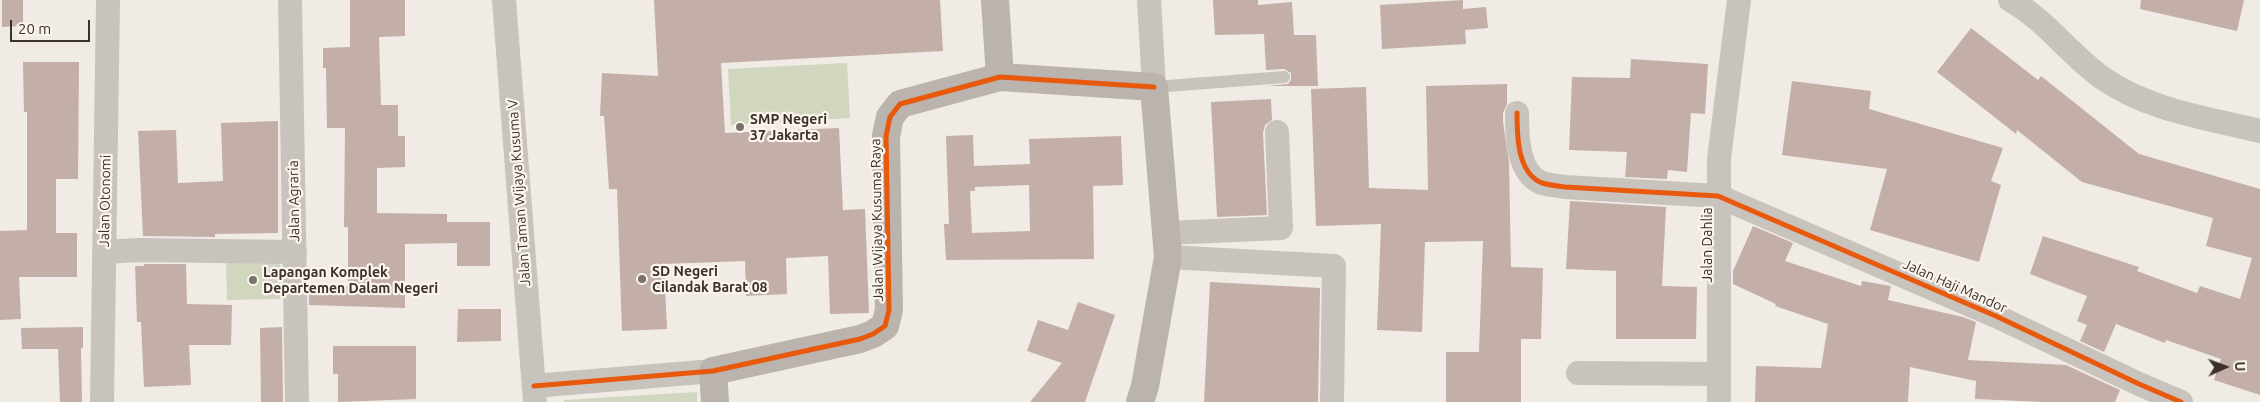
<!DOCTYPE html>
<style>
body{margin:0}
#map{position:relative;width:2260px;height:402px;overflow:hidden;background:#f0ebe5;font-family:Ubuntu,sans-serif}
canvas{display:block}
.north{position:absolute;left:2200px;top:342px;width:50px;height:50px;-webkit-text-stroke:4px #fbf5ee;paint-order:stroke;rotate:88deg;font-size:14px;font-weight:700;line-height:20px;text-align:center;color:#3b302b}
.north::after{content:'';display:block;margin:auto;width:18px;height:22px;background:#3b302b;clip-path:polygon(50% 0,100% 100%,50% 72%,0 100%)}
.scale{position:absolute;left:10px;top:20px;width:80px;height:22px;box-sizing:border-box;border:2px solid #3b302b;border-top:0;padding-left:6px;font-size:15px;line-height:18px;white-space:nowrap;color:#3b302b;-webkit-text-stroke:4px #fbf5ee;paint-order:stroke}
</style>
<div id="map">
<canvas width="2260" height="402"></canvas>
<div class="north">U</div>
<div class="scale">20 m</div>
</div>
<script>
const ctx = document.querySelector('canvas').getContext('2d');
ctx.lineJoin = 'round';
function paint(path, color) { ctx.fillStyle = color; ctx.fill(path, 'evenodd'); }
function strokePath(path, color, width, dash) { ctx.strokeStyle = color; ctx.lineWidth = width; ctx.lineCap = dash ? 'butt' : 'round'; ctx.setLineDash(dash || []); ctx.stroke(path); }
function label(font, color, halo, rows, align = 'center') {
  ctx.font = font + ' Ubuntu,sans-serif'; ctx.lineWidth = 4.5; ctx.setLineDash([]); ctx.textBaseline = 'middle'; ctx.strokeStyle = halo; ctx.fillStyle = color; for (const [text, x, y, turn = 0] of rows) {
    ctx.save(); ctx.translate(x, y); ctx.rotate((+turn || 0) * Math.PI / 180); ctx.textAlign = isNaN(turn) ? turn : align; if (halo) ctx.strokeText(text, 0, 0); ctx.fillText(text, 0, 0); ctx.restore();
  }
}
const green = new Path2D(`
 M847,63L850,118L731,125L728,69Z
 M280,260L281,299L227,300L226,261Z
 M697,392V402H564V400Z`);
const building = new Path2D(`
 M2,0H23V26L2,27Z
 M350,0H405V36L379,37L381,105H398V136H405V167L377,168V213L447,214V222H490V266H457V243L405,244V308L309,305V287L348,286V227H344L345,128H327L326,68H323V48L350,47Z
 M654,0H940L943,51L721,63L725,133L839,128L843,210L865,209L869,313L830,314L828,256L786,258L787,294L746,296L745,261L664,264L667,329L622,331L617,189H609L604,116H600L602,73L658,76Z
 M1213,0H1258V5L1292,2L1294,35H1316L1318,86H1267L1288,84L1291,80V73L1284,69L1266,70L1264,34L1215,35Z
 M1463,0V9L1486,7L1488,28L1465,30L1466,44L1382,49L1380,5Z
 M2141,0H2244L2237,31L2140,9Z
 M1971,28L2038,80L2041,76L2139,154L2260,189V395L2214,380L2221,359L2166,340L2165,343L2116,324L2104,352L2080,341L2087,325L2077,321L2087,296L2030,274L2043,236L2139,267L2137,271L2197,293L2200,286L2240,299L2252,258L2206,246L2213,218L2082,182L2017,130L2016,134L1937,72Z
 M1631,59L1708,64L1705,114L1691,113L1687,172L1668,170L1667,179L1625,177L1627,152L1569,150L1572,77L1630,78Z
 M23,62H79L78,179H56V233H77V277H19L21,319L0,320V231L27,230V112H24Z
 M1792,81L1871,91L1869,109L2003,148L1991,181L2001,185L1979,262L1870,230L1887,169L1782,155Z
 M1507,84V104L1503,113V122L1509,162L1511,267L1543,268L1541,339H1521V402H1446V352H1479L1483,241L1425,242L1422,332L1377,330L1381,224L1316,226L1311,89L1366,87L1369,188L1428,190L1426,86Z
 M1271,99L1272,120L1265,125L1263,133L1267,215L1217,217L1211,102Z
 M278,121V233L215,234V237L143,236L138,131L176,130L178,183L223,181L221,123Z
 M973,135L974,166L1030,164L1029,139L1121,136L1123,185L1093,186L1094,259L946,260L944,224H949L946,136ZM1029,185L1030,231L972,233L970,191H975V187Z
 M1570,201L1666,207L1662,286L1697,287L1696,339H1616V271L1566,269Z
 M1753,226L1793,243L1785,261L1861,286L1862,281L1891,286L1888,300L1963,317L1976,322L1968,360L2066,365L2120,390L2115,402H2044L1975,399L1976,381L1910,367L1908,402H1755L1756,366L1821,368L1828,324L1775,306L1776,304L1733,284V271Z
 M144,264H186L187,304L232,305L231,345H189L191,385L144,387L141,322H137L135,266H144Z
 M1210,282L1320,288L1318,402H1204Z
 M1078,302L1115,315L1085,402H1030L1062,363L1027,351L1038,320L1068,330Z
 M458,309H501V341L457,342Z
 M83,327V348H81L82,402H60L58,349H22L21,328Z
 M282,327L283,402H261L260,328Z
 M333,346H416V399L338,402V374H333Z`);
const lane = new Path2D(`
 M1154,87L1284,77`);
const street = new Path2D(`
 M290,0L297,402
 M504,0L535,402
 M1149,0L1154,87
 M2010,0C2046,20 2068,53 2101,77C2147,110 2207,118 2260,131
 M1517,113C1517,135 1517,173 1542,183C1549,185 1558,186 1565,187L1718,196L1998,317L2139,384L2181,402
 M1167,233L1281,228L1277,132
 M104,252L139,250L295,252
 M1168,257L1334,266L1332,402
 M1578,373L1718,374
 M534,386L713,371
 M102,402L108,0
 M1719,402V159L1739,0`);
const secondary = new Path2D(`
 M995,0L1000,77
 M715,402L713,371L860,339L873,334L885,326L889,310L886,136L890,117L900,104L1000,77L1154,87L1168,257L1145,386L1140,402`);
const cycleway = new Path2D(`
 M1517,113C1517,135 1517,173 1542,183C1549,185 1558,186 1565,187L1718,196L1998,317L2139,384L2181,402
 M534,386L713,371L860,339L873,334L885,326L889,310L886,136L890,117L900,104L1000,77L1154,87`);
const markers = [
 [740,127,5,"#7a716c"],
 [642,279,5,"#7a716c"],
 [253,280,5,"#7a716c"]
];
const poiNames = [
 ["SMP Negeri",750,119],
 ["37 Jakarta",750,135],
 ["SD Negeri",652,271],
 ["Cilandak Barat 08",652,287],
 ["Lapangan Komplek",263,272],
 ["Departemen Dalam Negeri",263,288]
];
const streetNames = [
 ["Jalan Taman Wijaya Kusuma V",519,193,-94],
 ["Jalan Otonomi",105,201,-89],
 ["Jalan Agraria",294,201,-91],
 ["Jalan Wijaya Kusuma Raya",877,220,-91],
 ["Jalan Dahlia",1707,245,-90],
 ["Jalan Haji Mandor",1955,286,24]
];
paint(green, '#d1d6bf');
paint(building, '#c3afa7');
strokePath(lane, '#c9c3be', 12);
strokePath(street, '#c9c3be', 24);
strokePath(secondary, '#bab3ae', 28);
strokePath(cycleway, '#e8590c', 5);
for (const [x, y, r, color] of markers) { const dot = new Path2D(); dot.arc(x, y, r, 0, 2 * Math.PI); ctx.fillStyle = color; ctx.fill(dot); strokePath(dot, '#fbf5ee', 2); }
label('bold 14px', '#3b302b', '#fbf5ee', poiNames, 'left');
label('14px', '#3b302b', '#fbf5ee', streetNames);
</script>
